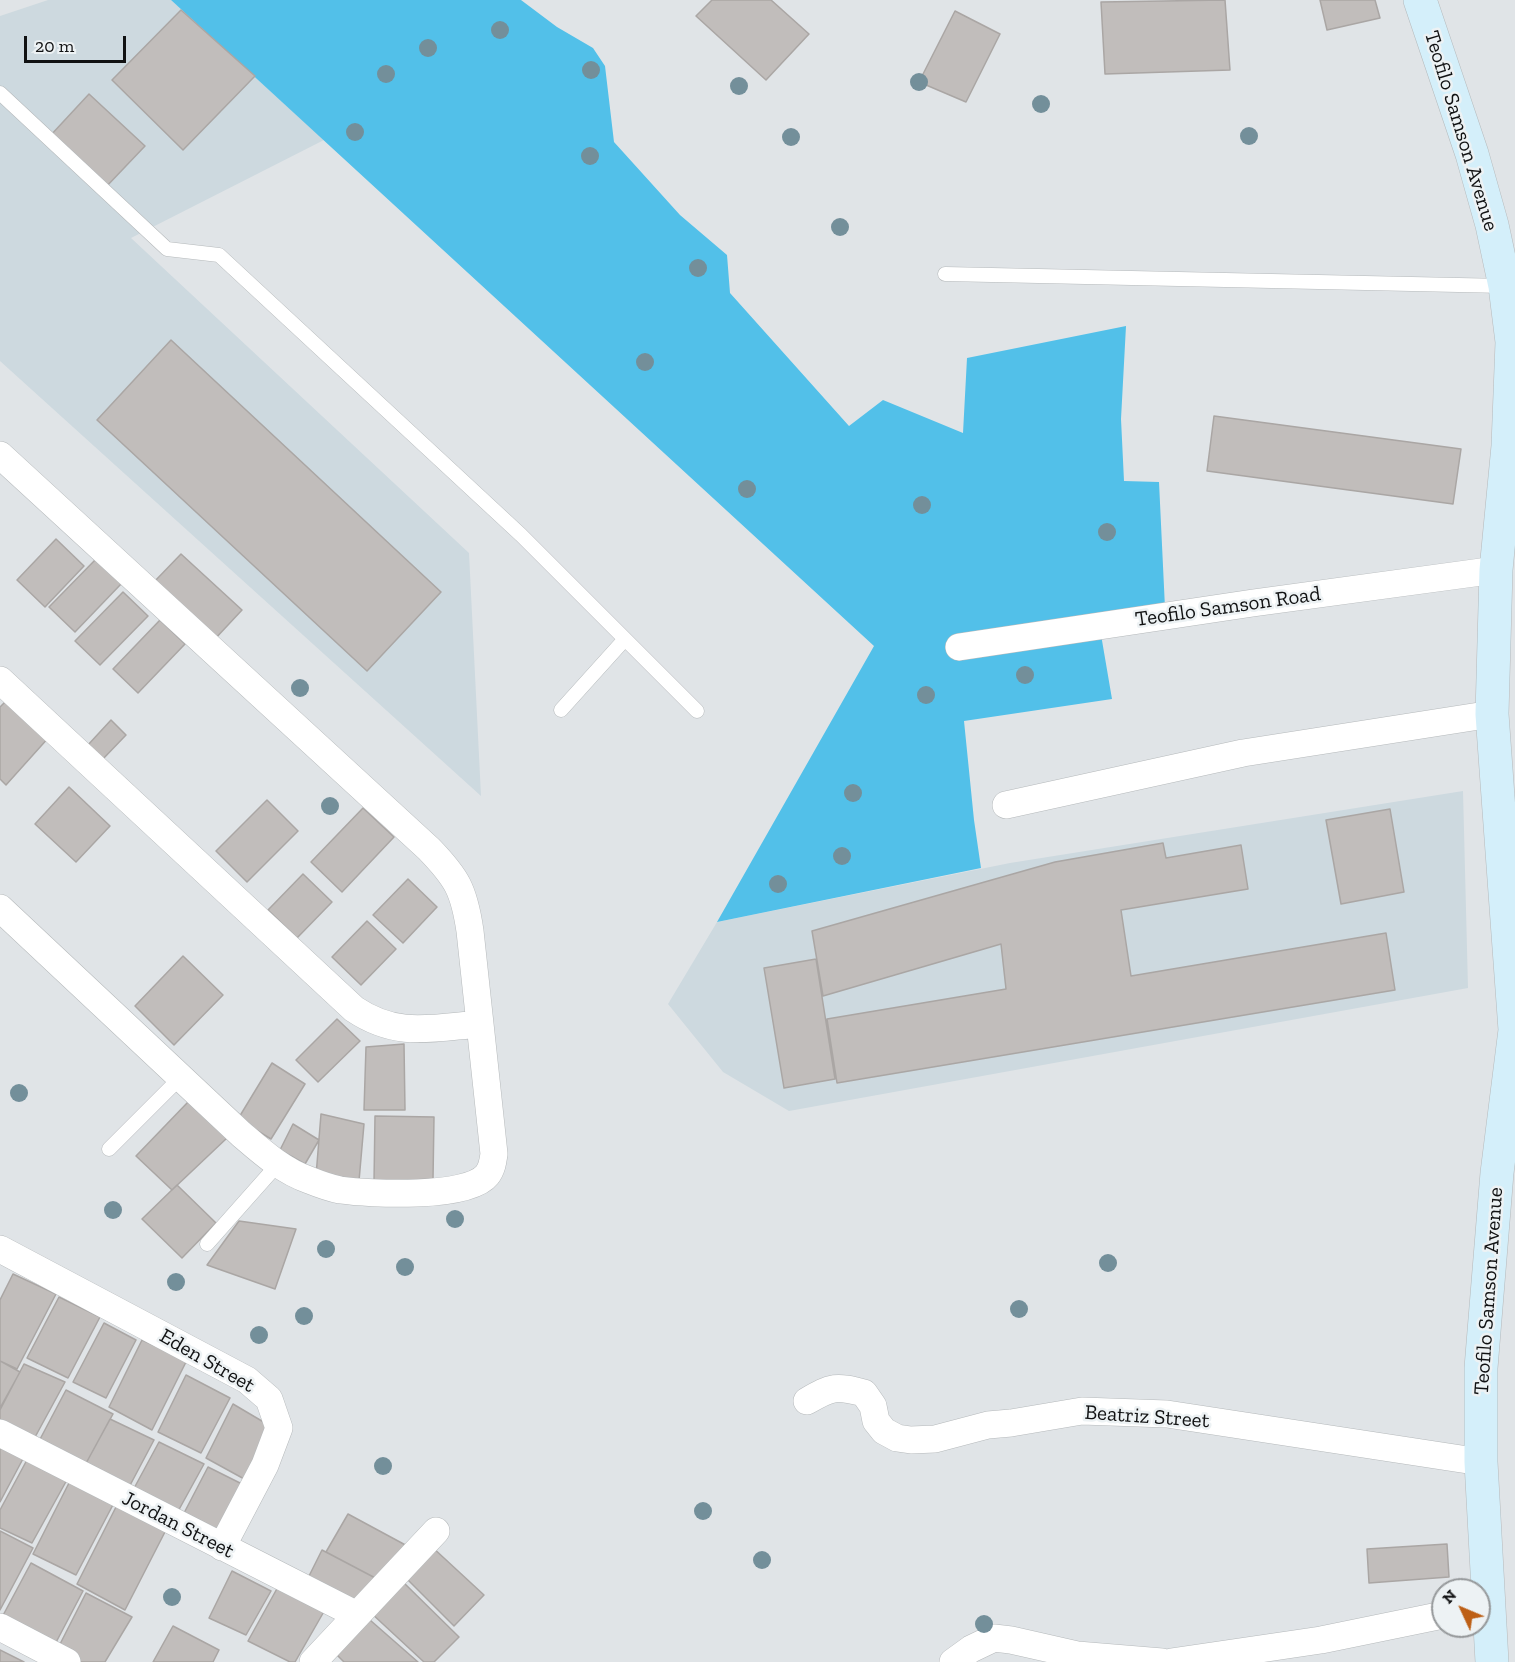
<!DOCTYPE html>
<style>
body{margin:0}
#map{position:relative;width:1515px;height:1662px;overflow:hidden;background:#e0e4e7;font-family:"Zilla Slab",serif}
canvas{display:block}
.north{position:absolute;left:1431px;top:1578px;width:60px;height:60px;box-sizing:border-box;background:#edf2f4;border:2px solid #95989a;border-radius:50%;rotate:314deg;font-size:16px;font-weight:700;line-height:24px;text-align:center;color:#111213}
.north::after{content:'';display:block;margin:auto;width:21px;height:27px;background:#bd5f15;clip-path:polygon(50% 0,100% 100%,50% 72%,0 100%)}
.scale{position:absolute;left:24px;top:36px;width:102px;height:27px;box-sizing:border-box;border:3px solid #111213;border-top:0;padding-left:8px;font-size:18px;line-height:21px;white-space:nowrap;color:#111213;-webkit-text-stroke:4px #edf2f4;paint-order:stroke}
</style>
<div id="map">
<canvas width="1515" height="1662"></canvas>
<div class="north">N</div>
<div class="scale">20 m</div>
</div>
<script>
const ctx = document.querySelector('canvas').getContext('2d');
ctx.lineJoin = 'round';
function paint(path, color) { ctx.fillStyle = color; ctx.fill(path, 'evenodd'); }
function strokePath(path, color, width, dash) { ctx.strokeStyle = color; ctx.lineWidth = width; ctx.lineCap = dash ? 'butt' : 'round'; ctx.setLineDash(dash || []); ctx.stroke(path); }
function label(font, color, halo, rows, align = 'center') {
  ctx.font = font + ' "Zilla Slab",serif'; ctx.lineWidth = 5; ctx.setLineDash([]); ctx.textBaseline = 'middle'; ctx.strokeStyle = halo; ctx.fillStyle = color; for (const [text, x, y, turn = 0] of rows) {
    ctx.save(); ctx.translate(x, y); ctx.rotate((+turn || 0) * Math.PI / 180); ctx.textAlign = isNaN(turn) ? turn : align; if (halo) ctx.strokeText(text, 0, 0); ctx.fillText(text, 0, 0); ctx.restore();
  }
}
const built = new Path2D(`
 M48,0H171L324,140L131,238L469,553L481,796L0,361V16Z
 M1463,791L1468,988L789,1111L723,1072L668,1004L717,922L1010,863Z`);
const forest = new Path2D(`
 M171,0H521L557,27L593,48L605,66L614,142L680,215L727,255L730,293L849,426L883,400L963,433L967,358L1126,326L1121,419L1124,481L1159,482L1165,608L1098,617L1112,699L964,721L974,820L981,868L717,922L874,646Z`);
const building = new Path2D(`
 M712,0H771L809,34L766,80L696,16Z
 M1225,0L1230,70L1105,74L1101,2Z
 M1320,0H1375L1380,18L1327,30Z
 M181,10L255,76L183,150L112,80Z
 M955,11L1000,34L966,102L919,82Z
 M89,94L145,146L105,188L50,136Z
 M171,340L441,592L367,671L97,420Z
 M1214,416L1461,449L1453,504L1207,471Z
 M56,539L84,566L45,607L17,580Z
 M181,554L242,610L214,640L153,583Z
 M96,559L122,583L75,632L49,607Z
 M123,592L148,616L100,665L75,641Z
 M160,620L185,644L138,693L113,669Z
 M9,698L50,736L6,785L0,779V707Z
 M111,720L126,735L102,760L87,746Z
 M69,787L110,826L76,862L35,824Z
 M267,800L298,831L247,882L216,851Z
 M363,808L394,837L342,892L311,862Z
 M1390,809L1404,892L1341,904L1326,820Z
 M1163,843L1166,858L1241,845L1248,889L1121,910L1131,976L1386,933L1395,990L837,1083L827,1019L1006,989L1001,944L823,996L812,931L1055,862Z
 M303,874L332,902L297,938L268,910Z
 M408,879L437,907L403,943L373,915Z
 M367,921L396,949L361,985L332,957Z
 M183,956L223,995L174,1045L135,1006Z
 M816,959L835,1079L784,1088L764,968Z
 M337,1019L360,1041L318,1082L296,1060Z
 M404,1044L405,1110H364L366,1047Z
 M272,1063L305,1084L271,1139L238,1119Z
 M188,1102L227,1138L172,1190L136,1156Z
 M321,1114L364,1124L359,1181L316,1176Z
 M375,1116L434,1117L433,1179L374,1182Z
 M293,1124L319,1140L305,1164L280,1150Z
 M177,1185L216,1223L182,1258L142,1219Z
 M239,1221L296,1229L275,1289L207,1265Z
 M13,1274L56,1294L17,1369L0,1361V1300Z
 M59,1297L100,1317L68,1378L27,1358Z
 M104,1323L136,1340L106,1398L73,1382Z
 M142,1340L187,1360L152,1430L109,1407Z
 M0,1361L20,1372L0,1408Z
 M24,1364L65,1382L34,1439L0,1422V1410Z
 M186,1375L230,1398L201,1453L158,1432Z
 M66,1390L113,1414L84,1467L38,1443Z
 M233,1404L272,1427L246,1480L206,1458Z
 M110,1419L154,1440L127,1491L84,1467Z
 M0,1442L25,1455L0,1502Z
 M159,1442L204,1464L176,1515L132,1492Z
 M28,1458L68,1478L32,1543L0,1528V1510Z
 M208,1467L242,1484L218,1534L183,1515Z
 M71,1479L115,1501L76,1575L33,1554Z
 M117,1505L167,1528L125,1610L77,1584Z
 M348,1514L411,1548L381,1581L326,1552Z
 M0,1531L33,1548L0,1610Z
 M1447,1544L1449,1577L1369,1583L1367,1549Z
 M431,1546L484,1595L454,1626L404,1576Z
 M322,1550L381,1581L356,1609L306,1582Z
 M31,1563L83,1591L52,1650L0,1621Z
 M232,1571L271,1591L246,1635L209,1618Z
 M401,1580L459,1637L434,1662H424L370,1612Z
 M279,1585L326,1608L295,1662H290L248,1641Z
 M86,1593L132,1617L105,1662H79L57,1650Z
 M370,1620L418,1662H344L337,1655Z
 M173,1626L219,1650L213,1662H153Z
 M0,1650L24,1662H0Z`);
const lane = new Path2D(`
 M0,93L167,249L219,255L521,535L697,711
 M945,274L1505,286
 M561,710L625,639
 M109,1149L181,1077
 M207,1244L278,1164`);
const street = new Path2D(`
 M0,455L429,849C457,878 464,890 470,931L494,1154C493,1161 492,1169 487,1175C468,1199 369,1194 340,1190C330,1188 319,1184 309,1180C283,1171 262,1152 241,1134L0,908
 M959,647L1253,603L1496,570
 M0,680L354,1009C397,1038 431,1028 480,1024
 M1006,805L1243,753L1492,714
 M0,1249L247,1380L269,1399L279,1428L265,1465L222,1547
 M807,1401C832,1386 836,1386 864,1393L873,1406L876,1421L884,1431L897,1438L911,1440L935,1439L988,1425L1011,1423L1082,1411L1167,1414L1481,1462
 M0,1433L357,1615
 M0,1627L67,1662
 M313,1662L436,1531
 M953,1662L971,1649L994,1638L1011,1640L1077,1655L1162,1662
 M1171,1662L1321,1640L1443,1615`);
const secondary = new Path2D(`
 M1420,0L1472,154L1492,225L1505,286L1512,342L1508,446L1496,570L1492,714L1515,1030L1497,1173L1481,1368V1462L1492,1662`);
const trees = [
 [500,30],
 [428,48],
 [591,70],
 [386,74],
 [919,82],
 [739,86],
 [1041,104],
 [355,132],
 [1249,136],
 [791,137],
 [590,156],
 [840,227],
 [698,268],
 [645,362],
 [747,489],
 [922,505],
 [1107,532],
 [1025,675],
 [300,688],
 [926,695],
 [853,793],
 [330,806],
 [842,856],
 [778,884],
 [19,1093],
 [113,1210],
 [455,1219],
 [326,1249],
 [1108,1263],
 [405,1267],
 [176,1282],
 [1019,1309],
 [304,1316],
 [259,1335],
 [383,1466],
 [703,1511],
 [762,1560],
 [172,1597],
 [984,1624]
];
const streetNames = [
 ["Teofilo Samson Avenue",1461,131,73],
 ["Teofilo Samson Road",1228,607,-8],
 ["Teofilo Samson Avenue",1489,1291,-86],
 ["Eden Street",207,1361,30],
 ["Beatriz Street",1147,1417,4],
 ["Jordan Street",178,1525,27]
];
paint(built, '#cdd9df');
paint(forest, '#52c0e9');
paint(building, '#c1bdbb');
strokePath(building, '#aaa6a4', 1.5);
strokePath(lane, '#b5b9bb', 15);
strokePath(street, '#b5b9bb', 28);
strokePath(secondary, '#b5b9bb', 34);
strokePath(lane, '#fff', 14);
strokePath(street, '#fff', 27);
strokePath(secondary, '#d4effa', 33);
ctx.fillStyle = '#738f9a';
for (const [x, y] of trees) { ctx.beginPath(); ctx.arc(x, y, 9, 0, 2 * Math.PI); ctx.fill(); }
label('21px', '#111213', '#edf2f4', streetNames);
</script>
